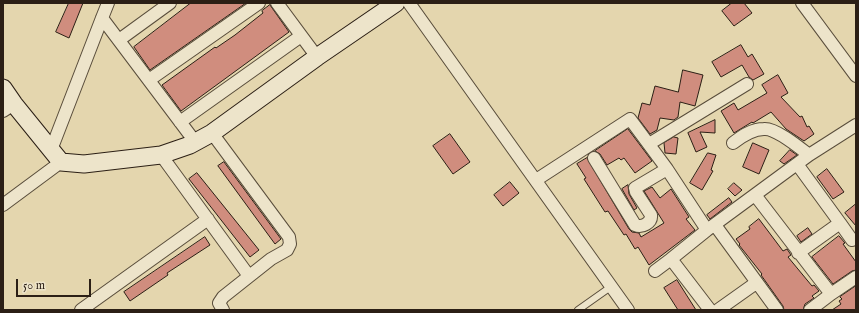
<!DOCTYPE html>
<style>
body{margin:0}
#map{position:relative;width:859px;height:313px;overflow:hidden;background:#e4d6ae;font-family:"IM FELL English",serif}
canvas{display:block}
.frame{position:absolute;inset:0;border:4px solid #2b1f15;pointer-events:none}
.scale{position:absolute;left:16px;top:279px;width:75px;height:18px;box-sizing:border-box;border:2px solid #2b1f15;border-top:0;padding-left:5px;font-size:12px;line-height:14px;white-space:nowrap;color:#2b1f15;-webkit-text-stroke:3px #ede4ca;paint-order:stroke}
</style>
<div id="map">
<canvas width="859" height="313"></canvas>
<div class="frame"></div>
<div class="scale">50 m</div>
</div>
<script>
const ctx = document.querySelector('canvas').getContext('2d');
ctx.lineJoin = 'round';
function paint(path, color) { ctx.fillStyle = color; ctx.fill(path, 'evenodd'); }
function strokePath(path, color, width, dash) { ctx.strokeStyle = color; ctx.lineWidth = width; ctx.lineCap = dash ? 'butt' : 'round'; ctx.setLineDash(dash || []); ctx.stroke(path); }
const building = new Path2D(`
 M69,3H83L69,38L56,32Z
 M191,3H246L150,70L134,47Z
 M732,3H744L752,13L734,26L722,11Z
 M270,5L289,32L181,111L162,85L215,47L216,48L235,35L263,13L262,11Z
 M741,45L748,57L752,54L764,74L753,80L749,77L742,65L721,77L712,62Z
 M683,70L703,75L695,106L680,102L678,117L674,120L660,118L657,130L650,134L638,118L642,103L650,105L655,86L678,92Z
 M778,75L788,93L781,97L800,117L802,116L807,127L809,126L814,134L804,141L786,129L771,112L753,123L752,122L734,133L721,111L734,103L738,110L767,93L762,85Z
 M715,120V133L700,132L707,147L696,152L688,133Z
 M628,129L652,161L635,173L624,158L621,160L619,158L607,165L600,154L595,151Z
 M450,134L470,162L453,174L433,146Z
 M674,137L678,138L676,154L665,153L664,143Z
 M753,143L769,150L759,174L743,167Z
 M790,150L797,155L784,164L780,161Z
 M708,153L716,155L711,170L713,171L702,190L690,183Z
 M587,158L629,229L632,232L639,233L641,237L664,223L644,191L652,187L660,198L671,189L689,217L686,219L695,230L649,265L638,247L635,249L626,234L624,235L608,211L605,212L584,179L586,178L577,164Z
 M224,162L281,239L275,244L218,166Z
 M827,169L844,192L833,199L817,177Z
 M197,173L259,250L250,257L189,179Z
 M510,182L519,193L503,206L494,195Z
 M734,183L742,190L735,196L728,189Z
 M628,185L629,194L637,208L634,210L622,189Z
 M729,198L732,202L710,219L707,215Z
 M856,204V226L845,213Z
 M759,219L783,251L787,249L791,255L788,257L812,286L814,285L819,291L812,296L814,298L805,304L803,310H784L783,306L761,275L762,274L739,245L740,244L736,239L750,229L749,227Z
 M808,228L812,234L801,242L797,236Z
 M839,236L845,243L843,244L856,262V270L852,271L833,284L812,257Z
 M205,237L210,245L167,273L168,275L130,301L124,292Z
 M677,280L696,310H678L664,288Z
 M856,286V310H832L841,304L839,301L842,299L840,297Z`);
const lane = new Path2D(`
 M578,310L612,286`);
const street = new Path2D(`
 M277,3L317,57
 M409,3L628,310
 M802,3L856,76
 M102,18L196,143
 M119,40L170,3
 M149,80L259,3
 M3,111L14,104
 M180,122L301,36
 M212,133L289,237L290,244L287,250L271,259L223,297L219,303L223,310
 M733,143C742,136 752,129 764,129C776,128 800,148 809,155
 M649,144L747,84
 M51,150L102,18L108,3
 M161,155L249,276
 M594,158L635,225C642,228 652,223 651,215L636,192L635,188L667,169
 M797,164L840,223L798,253
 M536,180L630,119L667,169L707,230
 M755,195L831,294
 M3,205L61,162
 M840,223L852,240
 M715,225L777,310
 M655,271L671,259
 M81,310L208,219
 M710,310L671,259L707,230L809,155L856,125
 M718,310L756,283
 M810,310L831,294L856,277`);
const secondary = new Path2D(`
 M3,88L14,104L61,162L84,164L161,155L190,145L212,133L317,57L396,3`);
paint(building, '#d08d7e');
strokePath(building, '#2b1f15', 1);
strokePath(lane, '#594d3b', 8);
strokePath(street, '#594d3b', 14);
strokePath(secondary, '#2b1f15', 19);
strokePath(lane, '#ede4ca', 6);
strokePath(street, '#ede4ca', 12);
strokePath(secondary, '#ede4ca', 17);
</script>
